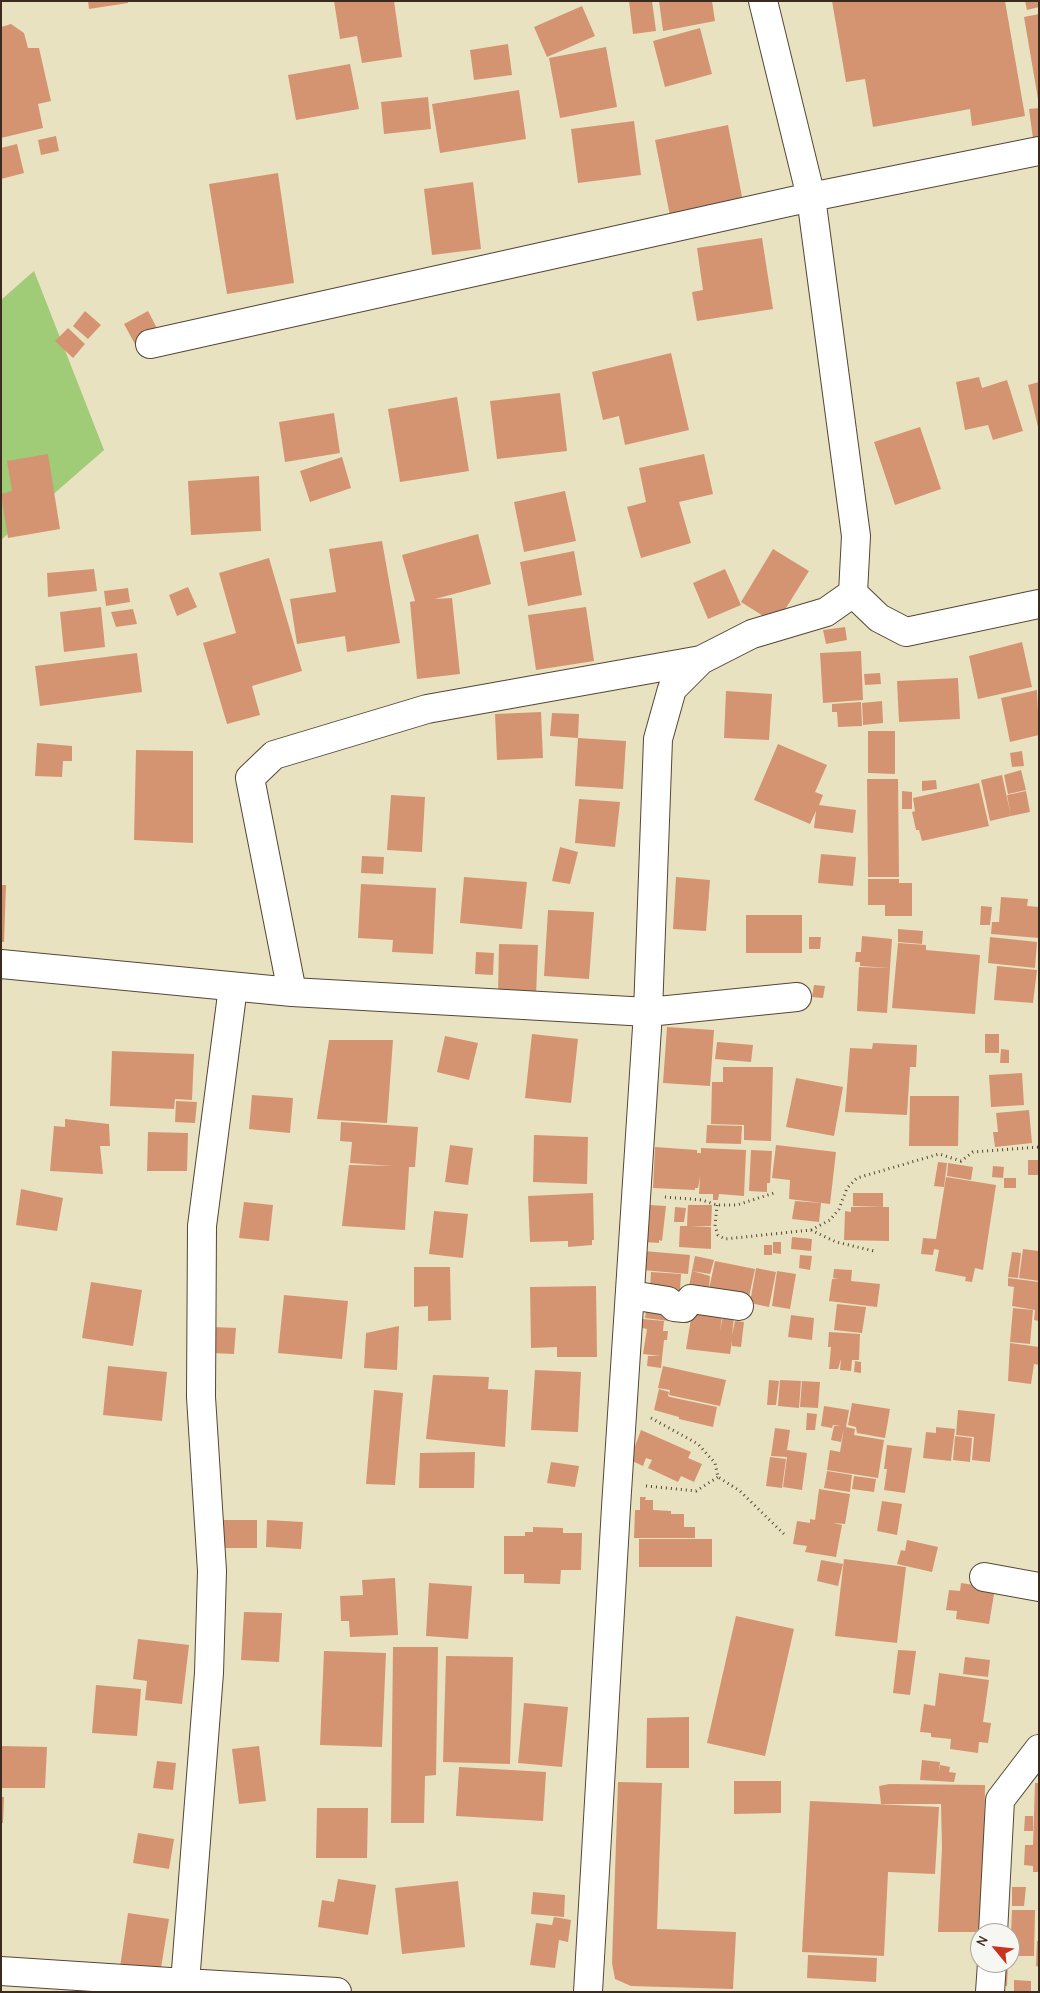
<!DOCTYPE html>
<style>
body{margin:0}
#map{position:relative;width:1040px;height:1993px;overflow:hidden;background:#e9e2c1;font-family:"Comic Neue",sans-serif}
canvas{display:block}
.frame{position:absolute;inset:0;border:2px solid #3b2a1e;pointer-events:none}
.north{position:absolute;left:970px;top:1923px;width:50px;height:50px;box-sizing:border-box;background:#f6f6f2;border:1px solid #aba49d;border-radius:50%;rotate:298deg;font-size:14px;font-weight:700;line-height:20px;text-align:center;color:#3b2a1e}
.north::after{content:'';display:block;margin:auto;width:18px;height:22px;background:#c8321e;clip-path:polygon(50% 0,100% 100%,50% 72%,0 100%)}
</style>
<div id="map">
<canvas width="1040" height="1993"></canvas>
<div class="frame"></div>
<div class="north">N</div>
</div>
<script>
const ctx = document.querySelector('canvas').getContext('2d');
ctx.lineJoin = 'round';
function paint(path, color) { ctx.fillStyle = color; ctx.fill(path, 'evenodd'); }
function strokePath(path, color, width, dash) { ctx.strokeStyle = color; ctx.lineWidth = width; ctx.lineCap = dash ? 'butt' : 'round'; ctx.setLineDash(dash || []); ctx.stroke(path); }
const green = new Path2D(`
 M34,271L104,450L1,540V300Z`);
const building = new Path2D(`
 M88,1H128V3L89,9Z
 M334,1H394L402,57L362,63L357,36L340,39Z
 M629,1H652L656,31L633,34Z
 M659,1H712L715,21L663,31Z
 M832,1H1005L1025,116L972,126L970,109L873,127L865,79L846,82Z
 M1025,1H1039V7L1027,10Z
 M582,6L595,36L547,57L534,27Z
 M1039,14V99H1038L1024,17Z
 M11,24L24,33L28,48H39L51,101L38,104L43,128L1,138V27Z
 M700,28L712,74L665,87L653,41Z
 M508,44L512,75L474,80L470,50Z
 M606,47L617,107L560,118L549,58Z
 M350,64L359,109L296,120L288,75Z
 M519,90L526,139L440,153L432,104Z
 M428,97L431,129L384,134L381,102Z
 M1039,108V145L1034,146L1029,109Z
 M634,121L641,175L578,183L571,129Z
 M728,125L744,207L671,221L655,140Z
 M56,136L59,151L41,155L38,140Z
 M17,144L24,173L1,179V148Z
 M278,173L294,283L227,294L209,184Z
 M473,182L481,249L432,255L424,189Z
 M762,238L773,309L697,321L692,292L703,290L697,248Z
 M85,311L101,325L88,339L73,326Z
 M148,311L160,334L136,346L124,324Z
 M68,328L85,344L73,358L55,341Z
 M671,353L689,430L625,445L619,416L603,420L592,372Z
 M979,377L982,388L1007,380L1023,431L993,440L988,425L965,430L956,382Z
 M1039,382V427H1038L1028,385Z
 M560,393L567,451L497,459L490,401Z
 M457,397L469,471L400,482L388,409Z
 M334,413L340,453L285,462L279,422Z
 M920,427L941,489L895,505L874,442Z
 M48,454L60,529L8,538L1,494L12,491L7,461Z
 M704,454L713,494L679,502L691,543L641,558L627,507L646,502L639,468Z
 M342,457L351,488L310,502L300,471Z
 M259,476L261,531L191,535L188,481Z
 M565,491L576,541L524,552L514,502Z
 M478,534L491,584L435,599L452,598L460,674L417,679L410,602L415,601L402,555Z
 M382,541L400,643L347,652L345,636L297,644L290,599L336,592L329,549Z
 M773,549L809,571L776,624L741,602Z
 M574,551L582,595L528,606L520,562Z
 M269,558L302,671L252,686L260,715L227,724L203,643L236,633L219,573Z
 M94,569L97,591L48,597L47,573Z
 M725,569L741,605L708,619L693,583Z
 M188,587L197,607L177,616L169,595Z
 M128,588L130,602L106,606L104,591Z
 M101,607L105,647L64,652L60,612Z
 M586,607L594,661L536,670L528,615Z
 M133,609L137,624L116,627L111,612Z
 M845,627L847,640L826,644L823,630Z
 M1022,642L1032,687L978,699L969,656Z
 M861,651L863,700L823,703L820,653Z
 M137,653L142,692L40,706L35,666Z
 M880,673L881,684L865,685L864,674Z
 M958,678L960,719L899,722L897,681Z
 M1037,690L1039,735L1010,742L1001,698Z
 M726,691L772,694L769,740L724,738Z
 M882,701L883,723L863,725L862,703Z
 M861,702L862,726L838,727L837,712H832V704Z
 M541,712L543,758L497,760L495,714Z
 M552,713L579,714L578,738L550,736Z
 M868,731H895V774L868,773Z
 M578,738L626,741L623,789L575,786Z
 M37,743L72,746V761H63L62,777L35,776Z
 M778,744L827,765L815,792L823,795L819,805L856,810L853,833L814,828L816,811L810,824L754,800Z
 M136,750L193,751V843L134,840Z
 M1022,751L1024,766L1012,767L1010,753Z
 M1021,770L1026,790L1008,794L1004,775Z
 M1002,775L1011,816L990,821L981,780Z
 M867,779H898L899,877H868Z
 M936,780L937,789L922,791V781Z
 M979,783L989,826L922,841L919,830H916L912,812L915,811L913,798Z
 M902,791L912,792V809H902Z
 M1026,791L1030,812L1011,816L1007,795Z
 M391,795L425,797L422,852L387,850Z
 M579,799L620,802L615,847L575,843Z
 M560,847L578,852L570,884L552,881Z
 M821,854L856,857L853,886L818,883Z
 M362,856L384,857L383,874L361,873Z
 M464,877L527,882L522,929L460,923Z
 M676,877L710,880L706,931L673,929Z
 M868,879H899V883H912V916H885V905H868Z
 M361,884L436,888L433,954L392,952L393,940L358,938Z
 M1,885H6L4,942H1Z
 M1001,897L1028,899L1027,906L1039,907V938L991,934L992,922H999Z
 M981,906L992,907L990,925H980Z
 M548,910L594,912L589,979L544,976Z
 M746,915H802V953H746Z
 M898,929L923,931L922,944L898,942Z
 M862,936L892,939L890,968L860,966V962H855L856,952H861Z
 M809,937H821L820,949H809Z
 M990,937L1037,942L1035,968L988,963Z
 M898,943L926,945V950L980,955L975,1014L892,1008Z
 M499,944L538,945L536,996L498,995Z
 M476,952L494,953L493,975L475,974Z
 M997,966L1037,970L1033,1003L994,1000Z
 M859,967L890,968L887,1013L857,1011Z
 M814,985L825,986L823,998L812,997Z
 M667,1027L714,1030L710,1086L663,1083Z
 M532,1034L578,1039L571,1103L525,1098Z
 M985,1034H999V1053H985Z
 M445,1036L478,1043L469,1080L437,1072Z
 M329,1040H393L387,1123L317,1119Z
 M717,1042L753,1045L751,1062L715,1059Z
 M873,1043L917,1045L916,1067H910L907,1115L845,1112L850,1048L872,1049Z
 M1001,1049L1009,1050V1063H1000Z
 M112,1051L194,1054L192,1100L175,1099L174,1109L110,1106Z
 M723,1067H773L771,1141L744,1140V1125L711,1124L712,1082H723Z
 M1022,1073L1024,1105L991,1107L989,1075Z
 M796,1078L843,1087L834,1136L786,1127Z
 M252,1095L293,1098L290,1133L249,1129Z
 M910,1096H959L958,1146H909Z
 M176,1101L197,1102L195,1123L175,1122Z
 M1029,1110L1032,1143L995,1147L993,1132H998L996,1113Z
 M65,1119L109,1124L110,1146H100L103,1174L50,1171L54,1126L65,1127Z
 M341,1122L418,1127L415,1167H409L405,1230L342,1226L349,1165L393,1166L350,1163L352,1142L340,1141Z
 M707,1125L742,1126L741,1144L706,1143Z
 M148,1132L188,1133L187,1171H147Z
 M534,1135L588,1137L587,1184L533,1182Z
 M450,1145L473,1148L468,1185L445,1182Z
 M776,1145L836,1152L830,1204L789,1199L790,1180L772,1178Z
 M655,1147L697,1150V1153H701V1148L746,1150L744,1196L719,1194L718,1200H713V1194H699L700,1177L698,1188H695V1190L653,1188Z
 M751,1150L772,1151L770,1183H767V1192L749,1191Z
 M1028,1160H1039V1175H1028Z
 M938,1162L947,1163L944,1187L934,1186Z
 M948,1163L973,1167L971,1180L947,1176Z
 M993,1166L1004,1167L1003,1178L992,1177Z
 M946,1177L996,1185L983,1270L975,1268L972,1282L965,1281L966,1277L935,1271L939,1250L934,1249L933,1255L921,1254L923,1238L936,1239Z
 M1004,1178H1016V1188H1004Z
 M21,1189L63,1198L57,1231L16,1225Z
 M593,1193L594,1240H592V1245L568,1247V1241L530,1242L528,1196Z
 M853,1193H883V1207L853,1206Z
 M795,1201L821,1203L819,1222L792,1219Z
 M244,1202L273,1205L269,1241L239,1238Z
 M649,1205L666,1206L662,1241L659,1240V1243L645,1242Z
 M688,1205H712L711,1226H690L711,1227V1249L679,1247L680,1226H687Z
 M675,1207L686,1208L684,1222H674Z
 M851,1207H889V1241L844,1240L845,1211L851,1212Z
 M434,1211L468,1214L463,1258L429,1254Z
 M792,1237L812,1239L811,1251L791,1249Z
 M773,1242H781V1254L773,1253Z
 M764,1245H772V1255H764Z
 M1023,1249L1039,1251V1281L1019,1278Z
 M644,1251L690,1255L688,1274L642,1270Z
 M1012,1252L1021,1253L1018,1278L1008,1277Z
 M800,1255L812,1256L810,1270L799,1268Z
 M695,1256L714,1260L710,1274L692,1271Z
 M715,1261L755,1269L749,1297L689,1286L692,1271L710,1276L709,1289Z
 M414,1267H450L451,1320L428,1321V1306L414,1307Z
 M756,1268L776,1272L769,1307L750,1303Z
 M834,1269L852,1270L851,1281L880,1284L877,1307L829,1301L832,1279H838L833,1278Z
 M777,1271L796,1274L790,1309L772,1306Z
 M651,1272L681,1274L680,1291L650,1289Z
 M1008,1278L1039,1282V1321L1034,1320L1035,1310L1012,1306L1014,1287L1008,1286Z
 M91,1282L142,1290L133,1346L82,1338Z
 M596,1286L597,1357H557V1347L531,1348L530,1287Z
 M284,1295L348,1301L342,1359L278,1353Z
 M837,1304L866,1307L862,1333L834,1330Z
 M693,1306L723,1309L720,1331L723,1316L734,1317L732,1335L735,1321L744,1322L741,1347L732,1346V1341L730,1354L686,1349Z
 M670,1308L669,1321L645,1318L646,1311Z
 M1013,1308L1033,1310L1030,1344L1010,1342Z
 M791,1315L814,1318L812,1340L788,1337Z
 M643,1319L664,1321L663,1331H668L667,1340H664L661,1368L647,1366L648,1356H660L643,1354L647,1329L642,1328Z
 M399,1326L397,1370L364,1368L366,1333Z
 M213,1327L236,1328L234,1354L211,1353Z
 M829,1332L860,1334L859,1360H852L851,1371L840,1370L841,1359L838,1369H829L831,1347H828Z
 M1010,1343L1039,1347V1365L1034,1364L1031,1384L1008,1381Z
 M855,1361L861,1362V1373L854,1372Z
 M108,1366L167,1372L162,1421L103,1415Z
 M663,1366L726,1380L720,1406L669,1395L670,1390L658,1388Z
 M535,1370L581,1372L578,1432L531,1430Z
 M433,1375L489,1377L488,1389L508,1390L505,1447L426,1439Z
 M769,1380L779,1381L776,1405H767Z
 M780,1380L801,1381L799,1408L778,1406Z
 M802,1381L820,1382L818,1408L800,1407Z
 M659,1389L669,1392L668,1396L670,1397L717,1407L713,1427L679,1419V1417L654,1410Z
 M374,1390L403,1393L395,1485L366,1484Z
 M852,1403L890,1409L885,1438L857,1433L856,1427L848,1425Z
 M824,1406L849,1410L846,1427L855,1429L854,1435L884,1440L878,1478L827,1470L830,1450L840,1452L844,1428L841,1442L831,1440L834,1426H841L833,1425L832,1428L821,1426Z
 M958,1410L995,1414L990,1462L972,1460L974,1437L956,1435Z
 M807,1413L817,1414L815,1430H806Z
 M936,1427L955,1429L951,1461L923,1458L926,1432L936,1433Z
 M775,1428L790,1430L787,1450L807,1453L802,1490L783,1487L787,1457L771,1456Z
 M641,1430L691,1452L688,1458L702,1464L694,1482L681,1476L678,1482L648,1468L652,1460L646,1458L643,1466L630,1460Z
 M955,1436L972,1438L970,1462L953,1460Z
 M887,1445L912,1448L905,1493L884,1490L887,1469H884Z
 M475,1452L474,1488H419L420,1453Z
 M770,1457L786,1459L782,1488L766,1486Z
 M551,1462L579,1466L575,1487L547,1483Z
 M827,1471L852,1475L850,1492L824,1488Z
 M854,1476L876,1479L874,1492L852,1489Z
 M819,1489L850,1494L845,1524L833,1523L842,1525L836,1557L805,1552L807,1546L793,1544L797,1521L810,1523V1519L815,1520Z
 M640,1497H646L645,1500H653V1510L671,1511V1514H684V1527H695V1538H634L635,1510H640Z
 M882,1501L902,1504L897,1535L877,1531Z
 M222,1520H257V1548H221Z
 M267,1520L303,1522L301,1549L266,1547Z
 M533,1527L563,1528V1533H582L581,1570H561L560,1584L524,1583V1574H504V1536H525V1532H533Z
 M639,1539H712V1567H639Z
 M907,1540L938,1547L932,1572L897,1564L901,1550L905,1551Z
 M844,1559L906,1567L897,1643L835,1636Z
 M821,1560L843,1564L838,1586L817,1581Z
 M395,1578L398,1635L350,1637L349,1621H341L340,1596L363,1595L362,1580Z
 M429,1583L472,1586L468,1639L426,1636Z
 M961,1583L995,1588L989,1624L956,1619L957,1611L946,1610L949,1590L960,1591Z
 M244,1612L282,1613L279,1662L241,1660Z
 M736,1616L794,1629L765,1756L707,1743Z
 M138,1639L189,1645L182,1704L145,1700L147,1681L133,1679Z
 M393,1647H438L436,1775L425,1776L424,1823H391Z
 M898,1650L916,1651L910,1695L893,1693Z
 M324,1651L386,1653L382,1747L320,1745Z
 M446,1656L513,1657L510,1764L443,1762Z
 M965,1657L990,1660L988,1677L963,1674Z
 M939,1673L989,1680L983,1722L991,1723L988,1743L979,1742L978,1753L950,1749L951,1739L931,1737V1733L920,1732L924,1704L935,1706Z
 M96,1685L141,1689L137,1736L92,1733Z
 M524,1703L568,1707L562,1767L518,1763Z
 M689,1717V1768H646L647,1718Z
 M1,1746L47,1747L45,1788H1Z
 M259,1746L266,1801L239,1804L232,1749Z
 M922,1760L940,1762L938,1777L940,1765L950,1767L949,1772L956,1773L954,1782L920,1780Z
 M157,1761L176,1763L173,1790L153,1788Z
 M459,1767L546,1772L543,1821L456,1816Z
 M734,1781H781V1813L734,1814Z
 M618,1782L662,1783L657,1929L736,1932L733,1989L631,1986L615,1979L612,1963Z
 M1035,1783H1039V1872H1033V1866L1024,1865L1025,1845H1033Z
 M889,1784L985,1785L983,1932H938L942,1848L941,1804H881L879,1786Z
 M1,1797H4L3,1823H1Z
 M810,1801L939,1807L935,1874L888,1872L884,1956L802,1952Z
 M317,1808H368L367,1858H316Z
 M1025,1816H1033V1831H1024Z
 M138,1833L174,1839L169,1869L133,1863Z
 M338,1879L376,1885L368,1935L318,1927L322,1900L334,1902Z
 M458,1881L465,1947L402,1954L395,1888Z
 M1012,1887H1026L1024,1906H1012Z
 M533,1892L565,1895L564,1917L531,1914Z
 M1012,1910H1035L1034,1956H1010Z
 M128,1913L169,1919L159,1980L119,1974Z
 M554,1917L571,1920L568,1942L559,1940L555,1968L530,1965L536,1923L552,1925Z
 M1037,1941H1039V1967L1036,1966Z
 M808,1955L877,1958L876,1982L807,1978Z
 M994,1963H1008L1007,1986L995,1985Z
 M1014,1980L1031,1981V1992H1014Z`);
const path = new Path2D(`
 M665,1197L702,1200L717,1205H737L774,1193
 M717,1205L715,1226L718,1235L725,1239L811,1230L836,1242L874,1251
 M811,1230L830,1220L839,1209L847,1188L857,1178L939,1154L961,1161L973,1152L1039,1147
 M651,1418L698,1444L715,1463L718,1477L740,1491L784,1534
 M646,1486L696,1491L718,1477`);
const minor = new Path2D(`
 M150,344L811,197L1039,151
 M853,593L879,618L906,632L1039,604
 M1,964L292,992L648,1012L797,997
 M292,992L250,778L274,755L427,709L701,660
 M631,1295L668,1301L674,1307L684,1308L691,1299L739,1306
 M984,1577L1039,1587
 M993,1933L1000,1800L1039,1749
 M1,1971L185,1983L209,1673L212,1571L201,1397L202,1226L233,987
 M185,1992V1983L337,1992
 M588,1992L616,1507L648,1012L658,739L672,689L701,660L752,634L826,612L853,593L856,536L811,197L763,1
 M990,1992L992,1963`);
paint(green, '#a0cb77');
paint(building, '#d49472');
strokePath(minor, '#554636', 30);
strokePath(path, '#554636', 3, [1, 4]);
strokePath(minor, '#fff', 28);
</script>
